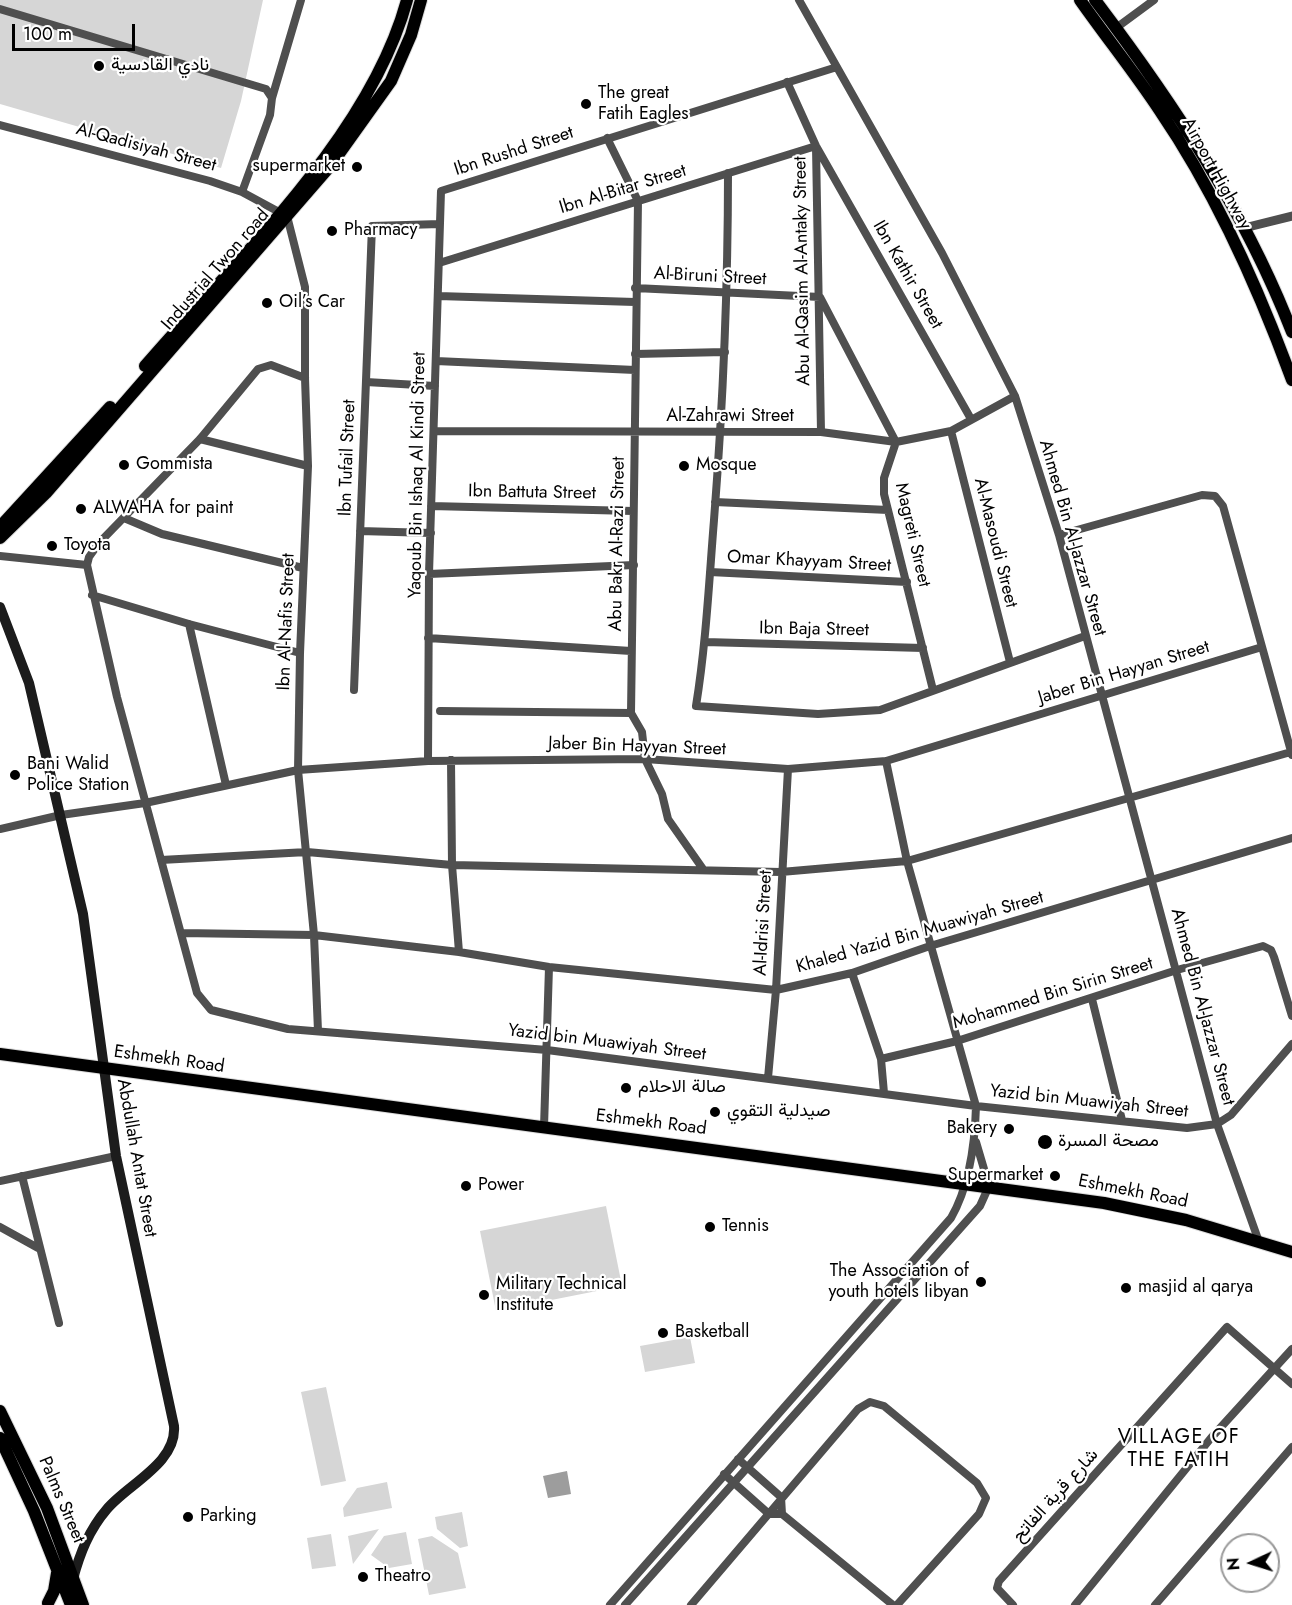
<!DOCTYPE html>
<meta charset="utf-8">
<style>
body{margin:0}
#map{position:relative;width:1292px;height:1605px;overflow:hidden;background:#fff;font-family:Jost,sans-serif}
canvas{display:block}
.north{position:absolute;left:1220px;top:1533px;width:60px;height:60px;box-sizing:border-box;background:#fff;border:2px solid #999;border-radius:50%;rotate:266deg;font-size:16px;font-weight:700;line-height:24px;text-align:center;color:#000}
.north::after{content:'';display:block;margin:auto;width:21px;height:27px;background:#000;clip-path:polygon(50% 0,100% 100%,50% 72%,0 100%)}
.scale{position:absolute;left:12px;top:24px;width:123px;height:27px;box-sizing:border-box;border:3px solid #000;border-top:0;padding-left:8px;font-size:18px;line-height:21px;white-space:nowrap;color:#000;-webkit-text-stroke:4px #fff;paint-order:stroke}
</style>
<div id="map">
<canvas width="1292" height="1605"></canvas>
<div class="north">N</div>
<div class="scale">100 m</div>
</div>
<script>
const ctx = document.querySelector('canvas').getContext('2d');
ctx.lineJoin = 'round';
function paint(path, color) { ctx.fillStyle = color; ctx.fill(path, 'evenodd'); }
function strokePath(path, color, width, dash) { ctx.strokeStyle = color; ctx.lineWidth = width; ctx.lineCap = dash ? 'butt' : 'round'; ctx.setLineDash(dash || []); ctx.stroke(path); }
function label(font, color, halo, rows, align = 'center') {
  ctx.font = font + ' Jost,Vazirmatn,sans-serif'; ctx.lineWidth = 4.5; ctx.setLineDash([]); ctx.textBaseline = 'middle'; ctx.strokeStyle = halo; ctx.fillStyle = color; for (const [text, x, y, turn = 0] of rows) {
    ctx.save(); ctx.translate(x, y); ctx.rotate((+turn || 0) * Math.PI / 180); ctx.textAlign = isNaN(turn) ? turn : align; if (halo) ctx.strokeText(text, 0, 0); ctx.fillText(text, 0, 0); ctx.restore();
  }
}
const green = new Path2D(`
 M0,0H263L241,101L221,168L0,104Z
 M606,1206L622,1286L496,1311L480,1231Z
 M690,1337L695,1363L645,1372L640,1346Z
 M326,1387L346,1481L321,1486L301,1392Z
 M387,1482L392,1508L344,1517L343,1508L357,1488Z
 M462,1512L468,1546L460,1548L437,1529L435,1517Z
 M379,1529L353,1564L348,1536Z
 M406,1532L412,1564L389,1568L371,1555L384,1536Z
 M331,1534L336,1566L312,1569L307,1538Z
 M432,1536L458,1553L466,1588L429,1595L418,1539Z`);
const water = new Path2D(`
 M567,1471L571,1494L548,1498L543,1476Z`);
const minor = new Path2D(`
 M799,0L942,253L1015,396L1059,535L1217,1124L1258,1239
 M0,9L266,89L272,98L270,115L242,192
 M1116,28L1154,0
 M787,82L816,146L971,419
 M272,98L301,0
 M0,125L210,181L242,192L279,212
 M607,138L638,201L631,713L642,732L645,759L662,794L668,819L703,869
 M816,147L821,432
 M728,173C728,289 723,404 714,520C709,582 706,644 696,706L818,714L880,710L1085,636
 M287,216L305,287V378L308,466L300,653L298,770L314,935L318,1031
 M439,263L816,146
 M635,288L820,297L896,442L884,478V494L933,690
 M438,296L635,302
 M635,354L725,352
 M436,361L635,370
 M305,378L271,365L258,369L200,439L99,543L89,557L87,565L117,697L197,993L211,1010L288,1029L547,1050L976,1106L1187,1128L1217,1124L1231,1115L1292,1044
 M366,382L435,386
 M434,431L821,432L896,442L951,431L1015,396
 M951,431L1010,662
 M200,439L308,466
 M715,502L888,510
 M431,506L633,511
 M124,518L162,534L303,568
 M360,531L431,533
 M1059,535L1202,495L1215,496L1223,506L1292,755
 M0,556L87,565
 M710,572L907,582
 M429,574L634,565
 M92,595L189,624L300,653
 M189,624L226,785
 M428,638L631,651
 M705,642L923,648
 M354,690L372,226L440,224
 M440,711L631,713
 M451,760L452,865L459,952
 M428,761L429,574L441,191L837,67
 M0,829L61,815L145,803L298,770L428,761L645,759L788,769L886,761L1262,647
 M161,860L307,852L452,865L781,872L907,861L1291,752
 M181,933L314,935L459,952L549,967L776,990L852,973L930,946L1292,838
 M852,973L881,1059L884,1093
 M1092,999L1122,1120
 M881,1059L957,1041L1177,970L1263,946L1271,950L1274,957L1292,1016
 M768,1078L776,990L788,769
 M544,1127L549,967
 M22,1176L59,1323
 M0,1181L116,1156
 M0,1227L38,1248
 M738,1459L781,1497L782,1514
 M724,1474L769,1514H782L893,1605
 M610,1605L951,1218C970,1185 975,1144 976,1106L907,861L886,761
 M625,1605L980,1206L989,1186L976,1142
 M691,1605L858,1409L870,1402L884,1406L977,1483L986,1498L979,1514L897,1605
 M1013,1605L997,1588L999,1581L1227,1327L1292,1384
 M1075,1605L1211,1438L1292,1349
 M1155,1605L1292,1447`);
const tertiary = new Path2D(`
 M1244,228L1292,216`);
const secondary = new Path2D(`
 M0,607L29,683L83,914L116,1156L174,1426C177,1463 128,1484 107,1509C89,1530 80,1553 73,1579`);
const primary = new Path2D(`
 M0,1411L47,1508L83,1605
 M0,1438L34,1511L71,1605
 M48,1603L54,1591L57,1573`);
const trunk = new Path2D(`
 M1080,0C1106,37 1135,73 1160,111C1216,193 1258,287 1292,380
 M1095,0C1173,103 1245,211 1292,332
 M145,366C236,260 370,137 407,0
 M0,527L110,407
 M0,538L46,493L331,165L391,81L411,35L421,0
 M0,1054L1104,1203L1186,1220L1292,1252`);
const markers = [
 [99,66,6,"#000"],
 [586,104,6,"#000"],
 [357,167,6,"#000"],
 [332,231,6,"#000"],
 [267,303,6,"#000"],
 [124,465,6,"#000"],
 [684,466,6,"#000"],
 [81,509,6,"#000"],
 [52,546,6,"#000"],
 [15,775,6,"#000"],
 [626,1088,6,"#000"],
 [715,1112,6,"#000"],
 [1009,1129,6,"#000"],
 [1045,1142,8,"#000"],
 [1055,1176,6,"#000"],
 [466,1186,6,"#000"],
 [710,1227,6,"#000"],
 [981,1282,6,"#000"],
 [1126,1288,6,"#000"],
 [484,1295,6,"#000"],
 [663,1333,6,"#000"],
 [188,1517,6,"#000"],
 [363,1577,6,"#000"]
];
const poiNames = [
 ["نادي القادسية",111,66],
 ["The great",598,94],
 ["Fatih Eagles",598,115],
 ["supermarket",345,167,"right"],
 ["Pharmacy",344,231],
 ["Oil’s Car",279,303],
 ["Gommista",136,465],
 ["Mosque",696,466],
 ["ALWAHA for paint",93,509],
 ["Toyota",64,546],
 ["Bani Walid",27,765],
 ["Police Station",27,786],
 ["صالة الاحلام",638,1088],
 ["صيدلية التقوي",727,1112],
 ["Bakery",997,1129,"right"],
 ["مصحة المسرة",1058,1142],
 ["Supermarket",1043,1176,"right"],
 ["Power",478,1186],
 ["Tennis",722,1227],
 ["The Association of",969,1272,"right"],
 ["youth hotels libyan",969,1293,"right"],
 ["Military Technical",496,1285],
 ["Institute",496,1306],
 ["masjid al qarya",1138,1288],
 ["Basketball",675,1333],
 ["Parking",200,1517],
 ["Theatro",375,1577]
];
const streetNames = [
 ["Al-Qadisiyah Street",146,148,15],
 ["Ibn Rushd Street",514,152,-18],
 ["Airport Highway",1216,174,61],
 ["Ibn Al-Bitar Street",623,190,-17],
 ["Industrial Twon road",216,270,-49],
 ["Abu Al-Qasim Al-Antaky Street",803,271,-91],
 ["Ibn Kathir Street",907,275,60],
 ["Al-Biruni Street",710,277,3],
 ["Al-Zahrawi Street",730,417],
 ["Ibn Tufail Street",348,458,-88],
 ["Yaqoub Bin Ishaq Al Kindi Street",418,475,-89],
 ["Ibn Battuta Street",532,493,1],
 ["Magreti Street",912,535,77],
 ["Ahmed Bin Al-Jazzar Street",1072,538,74],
 ["Al-Masoudi Street",995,543,76],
 ["Abu Bakr Al-Razi Street",618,544,-89],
 ["Omar Khayyam Street",809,562,3],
 ["Ibn Al-Nafis Street",287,622,-88],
 ["Ibn Baja Street",814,630,1],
 ["Jaber Bin Hayyan Street",1124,673,-17],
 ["Jaber Bin Hayyan Street",637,747,2],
 ["Al-Idrisi Street",764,923,-87],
 ["Khaled Yazid Bin Muawiyah Street",920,933,-16],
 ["Mohammed Bin Sirin Street",1053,994,-17],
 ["Ahmed Bin Al-Jazzar Street",1202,1007,75],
 ["Yazid bin Muawiyah Street",607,1043,7],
 ["Eshmekh Road",169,1060,8],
 ["Yazid bin Muawiyah Street",1089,1102,6],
 ["Eshmekh Road",651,1123,7],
 ["Abdullah Antat Street",136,1158,80],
 ["Eshmekh Road",1133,1192,11],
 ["شارع قرية الفاتح",1056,1496,-48],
 ["Palms Street",61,1500,67]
];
const neighbourhoodNames = [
 ["VILLAGE OF",1179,1438],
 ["THE FATIH",1179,1461]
];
paint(green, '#d6d6d6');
paint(water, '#9d9d9d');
strokePath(primary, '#dbdbdb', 14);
strokePath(trunk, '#dbdbdb', 14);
strokePath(minor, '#4f4f4f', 8);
strokePath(tertiary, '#4f4f4f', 9);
strokePath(secondary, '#1c1c1c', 10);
strokePath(primary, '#000', 12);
strokePath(trunk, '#000', 12);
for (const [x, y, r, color] of markers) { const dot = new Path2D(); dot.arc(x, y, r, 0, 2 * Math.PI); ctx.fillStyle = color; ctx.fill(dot); strokePath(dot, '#fff', 2); }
label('18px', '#000', '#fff', poiNames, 'left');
label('18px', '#000', '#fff', streetNames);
ctx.letterSpacing = '1.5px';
label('20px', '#000', '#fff', neighbourhoodNames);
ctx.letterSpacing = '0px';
</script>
